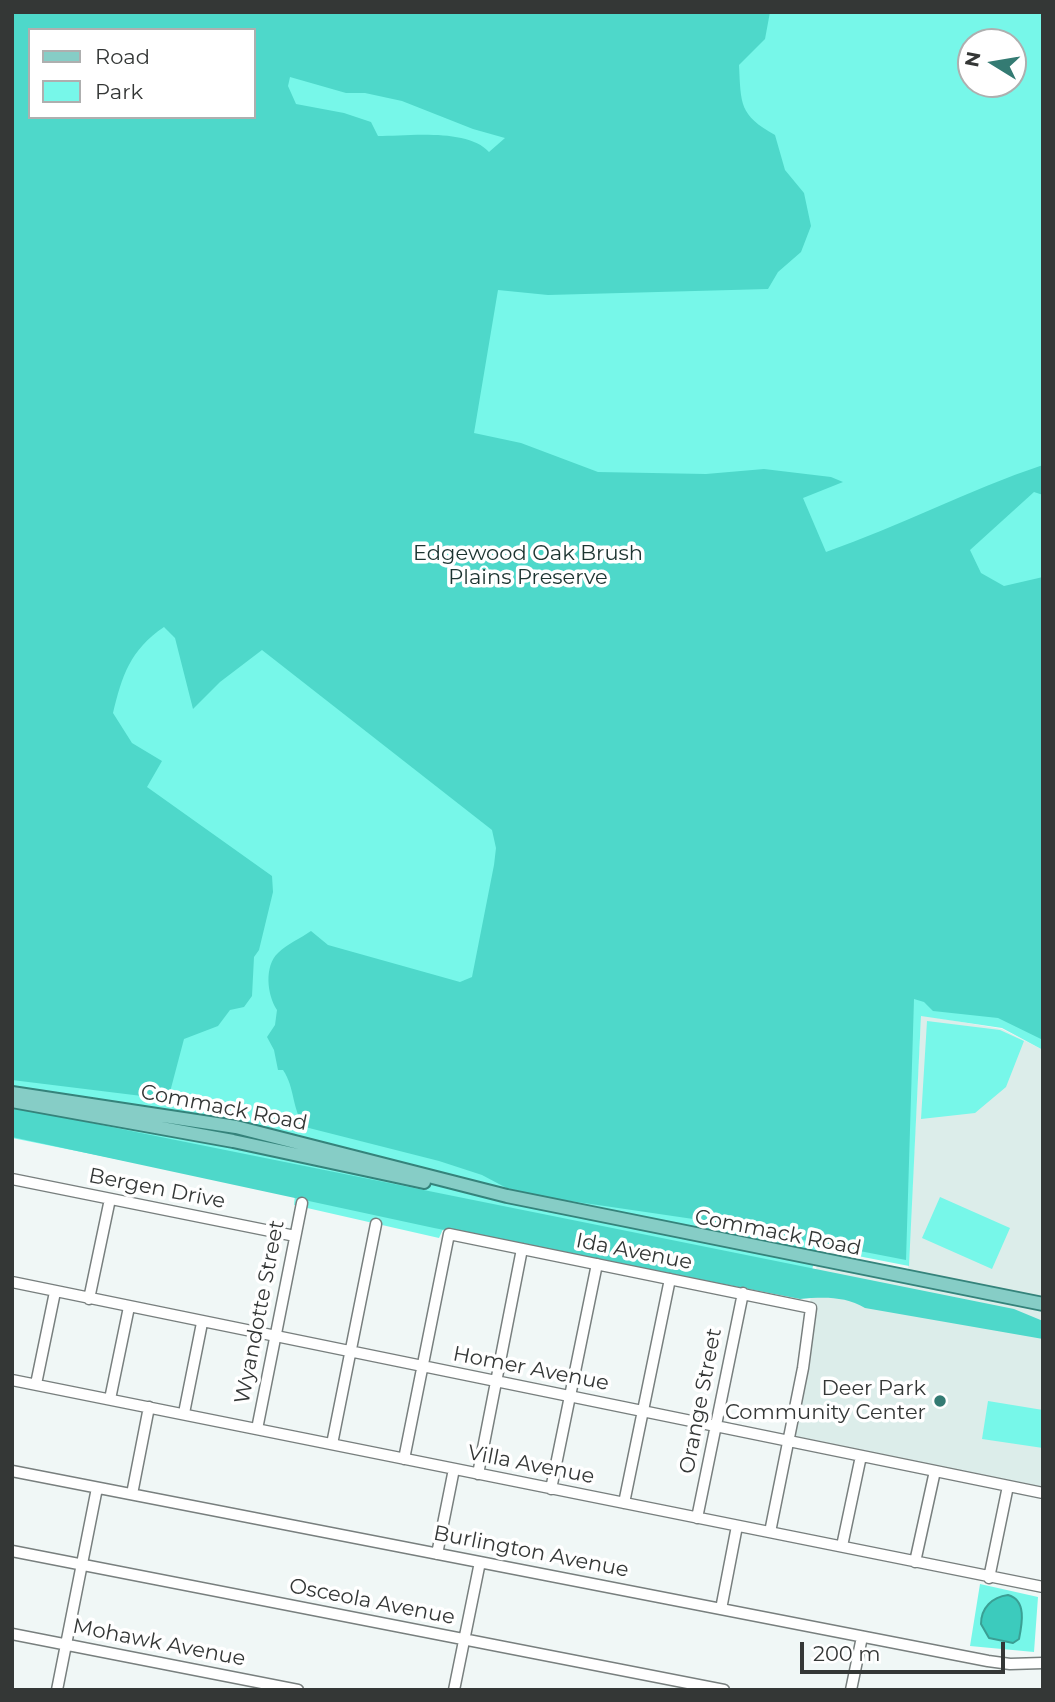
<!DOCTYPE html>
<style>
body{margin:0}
#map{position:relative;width:1055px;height:1702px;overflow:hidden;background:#f0f7f6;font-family:Montserrat,sans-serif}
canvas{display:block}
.frame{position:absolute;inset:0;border:14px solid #343736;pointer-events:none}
.legend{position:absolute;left:28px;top:28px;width:228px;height:91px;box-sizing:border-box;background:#fff;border:2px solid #aeafaf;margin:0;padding:9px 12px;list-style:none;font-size:21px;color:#343736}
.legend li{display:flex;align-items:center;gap:14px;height:35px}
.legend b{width:35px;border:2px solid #aeafaf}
.north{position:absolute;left:957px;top:28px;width:70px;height:70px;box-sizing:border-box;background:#fff;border:2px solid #aeafaf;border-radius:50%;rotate:281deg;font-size:19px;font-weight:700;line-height:28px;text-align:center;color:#343736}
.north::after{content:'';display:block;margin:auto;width:24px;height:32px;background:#347b73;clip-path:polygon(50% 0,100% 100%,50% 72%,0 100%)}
.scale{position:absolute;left:800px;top:1642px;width:205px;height:32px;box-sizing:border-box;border:4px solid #343736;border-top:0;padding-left:9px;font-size:21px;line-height:24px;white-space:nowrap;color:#343736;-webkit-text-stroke:5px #fff;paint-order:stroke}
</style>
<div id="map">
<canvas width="1055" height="1702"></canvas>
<div class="frame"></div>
<ul class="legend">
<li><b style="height:9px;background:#86cdc6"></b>Road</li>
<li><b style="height:19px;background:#77f7e9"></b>Park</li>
</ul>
<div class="north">N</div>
<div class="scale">200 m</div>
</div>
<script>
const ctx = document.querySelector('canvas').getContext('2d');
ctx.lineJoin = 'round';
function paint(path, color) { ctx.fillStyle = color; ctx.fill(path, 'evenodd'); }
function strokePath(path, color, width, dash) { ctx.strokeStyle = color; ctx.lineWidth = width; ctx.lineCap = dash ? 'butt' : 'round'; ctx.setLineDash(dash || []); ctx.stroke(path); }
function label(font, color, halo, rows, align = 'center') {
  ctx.font = font + ' Montserrat,sans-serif'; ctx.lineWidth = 7; ctx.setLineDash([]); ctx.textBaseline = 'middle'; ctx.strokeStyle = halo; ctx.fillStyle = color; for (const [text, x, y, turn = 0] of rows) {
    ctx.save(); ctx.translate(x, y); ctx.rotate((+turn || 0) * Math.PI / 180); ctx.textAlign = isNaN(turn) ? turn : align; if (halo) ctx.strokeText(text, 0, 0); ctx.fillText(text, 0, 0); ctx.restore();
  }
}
const built = new Path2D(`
 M921,1015L1002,1029L1043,1050V1493L788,1441L815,1306L810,1301L819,1254L908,1271Z`);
const green = new Path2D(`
 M12,12H1043V1050L1002,1028L921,1016L909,1266L817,1248L806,1297L445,1225L439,1238L294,1205L295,1195L12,1138ZM30,30H254V117H30ZM971,42H1013V84H971Z
 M927,1021L1000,1030L1024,1041L1006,1087L975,1113L921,1119Z
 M940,1197L1010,1228L992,1269L922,1238Z
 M988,1401L1043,1410V1448L982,1439Z
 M980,1584L1038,1597L1034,1652L970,1646Z`);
const forest = new Path2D(`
 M12,12H770L765,39L739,65C741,104 739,115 775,135L785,170L804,193L811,226L801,252L778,272L768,289L548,295L498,290L474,433L521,443L598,472L706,474L764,469L831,477L843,482L803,498L826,552C900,526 968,490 1043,465V495L1034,492L970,550L981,573L1004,586L1043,577V1040L998,1018L933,1011L924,1002L914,999L906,1260L700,1220L516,1193L482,1175L439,1161L305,1127C292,1111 295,1087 283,1070H278L274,1050L267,1037L275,1025L277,1010C267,995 264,966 278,953C287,944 301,938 311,931L328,945L460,982L472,977L494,865L496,848L492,830L262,650L220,682L193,709L175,638L164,627C130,650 122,676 113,713L132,743L162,761L147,787L272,876L273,892L259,950L254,957L252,996L244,1007L230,1010L218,1026L184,1039L170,1092L150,1097L12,1080ZM30,30H254V117H30ZM290,77L346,93H365L402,101L473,129L505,138L489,152C468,128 407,136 378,136L371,122L344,113L296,104L288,86Z
 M12,1107L1014,1309L1043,1321V1339L865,1308C845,1296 823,1297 800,1299L434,1228L12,1137Z`);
const water = new Path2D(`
 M1008,1595C1027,1600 1022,1624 1019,1639L1013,1643L989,1638L981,1624C981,1608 992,1597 1008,1595Z`);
const minor = new Path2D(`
 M12,1179L295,1236
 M12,1282L1043,1493
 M89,1299L110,1199
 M12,1380L1043,1587
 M36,1384L55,1292
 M110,1399L129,1307
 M184,1413L202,1323
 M257,1429L302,1203
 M332,1444L376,1224
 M404,1459L449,1234L811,1308L803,1368L770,1532
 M12,1471L988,1661L1010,1664L1043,1663
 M478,1474L522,1249
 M551,1489L597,1264
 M132,1494L149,1407
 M624,1503L670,1279
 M697,1518L743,1293
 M842,1546L861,1456
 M12,1551L724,1690
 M437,1554L454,1469
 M915,1562L935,1471
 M989,1578L1008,1486
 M721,1609L737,1526
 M12,1634L298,1690
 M57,1690L97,1488
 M454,1690L480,1562
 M851,1690L862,1637`);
const major = new Path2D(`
 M12,1093L236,1127L507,1196L1043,1304
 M12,1101L233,1141L424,1182`);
const markers = [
 [940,1401,7,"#347b73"]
];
const parkNames = [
 ["Edgewood Oak Brush",528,554],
 ["Plains Preserve",528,578]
];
const streetNames = [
 ["Commack Road",224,1108,11],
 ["Bergen Drive",157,1189,11],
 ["Commack Road",778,1233,11],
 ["Ida Avenue",634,1252,11],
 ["Wyandotte Street",260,1312,-79],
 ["Homer Avenue",531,1369,11],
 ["Orange Street",701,1401,-79],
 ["Villa Avenue",531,1465,11],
 ["Burlington Avenue",531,1552,11],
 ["Osceola Avenue",372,1602,11],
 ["Mohawk Avenue",159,1643,11]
];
const poiNames = [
 ["Deer Park",926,1389],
 ["Community Center",926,1413]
];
paint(built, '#dcedea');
paint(green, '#77f7e9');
paint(forest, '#4ed8ca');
paint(water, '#3ccbbd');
strokePath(water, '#3a9f94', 2);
strokePath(minor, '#787f7e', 13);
strokePath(major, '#35837b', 16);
strokePath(minor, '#fff', 10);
strokePath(major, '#86cdc6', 12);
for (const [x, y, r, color] of markers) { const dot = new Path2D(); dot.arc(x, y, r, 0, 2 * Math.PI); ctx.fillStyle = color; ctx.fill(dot); strokePath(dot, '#fff', 2.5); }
label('21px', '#1c3431', '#fff', parkNames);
label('21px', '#343736', '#fff', streetNames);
label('21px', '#343736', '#fff', poiNames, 'right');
</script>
